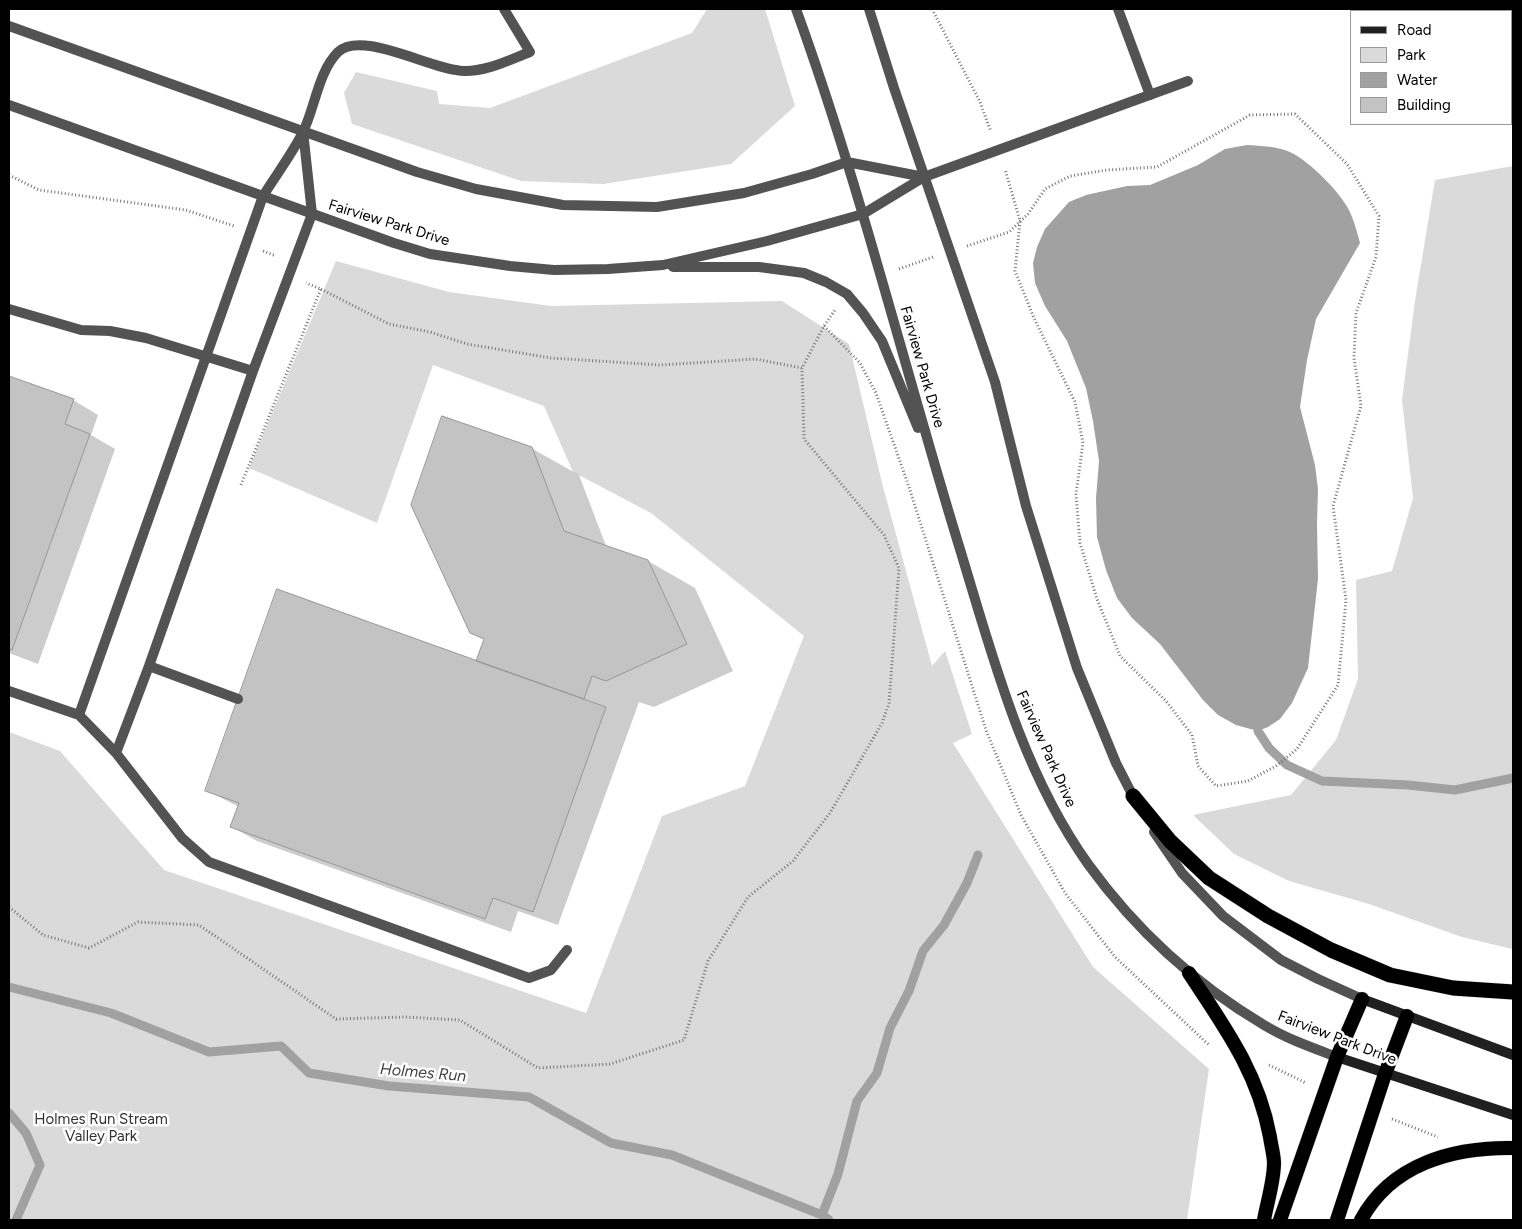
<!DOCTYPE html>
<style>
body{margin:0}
#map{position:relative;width:1522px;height:1229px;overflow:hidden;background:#fff;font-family:Figtree,sans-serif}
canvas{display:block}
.frame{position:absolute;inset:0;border:10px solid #000;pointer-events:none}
.legend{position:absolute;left:1350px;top:10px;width:162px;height:115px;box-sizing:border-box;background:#fff;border:1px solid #999;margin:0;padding:6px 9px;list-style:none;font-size:15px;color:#000}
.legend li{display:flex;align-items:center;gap:10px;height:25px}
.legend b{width:25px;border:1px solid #999}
</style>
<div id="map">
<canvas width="1522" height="1229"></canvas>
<div class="frame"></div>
<ul class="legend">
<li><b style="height:6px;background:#202020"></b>Road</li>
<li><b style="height:14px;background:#dadada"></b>Park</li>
<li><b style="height:14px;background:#a1a1a1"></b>Water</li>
<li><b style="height:14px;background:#c3c3c3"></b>Building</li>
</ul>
</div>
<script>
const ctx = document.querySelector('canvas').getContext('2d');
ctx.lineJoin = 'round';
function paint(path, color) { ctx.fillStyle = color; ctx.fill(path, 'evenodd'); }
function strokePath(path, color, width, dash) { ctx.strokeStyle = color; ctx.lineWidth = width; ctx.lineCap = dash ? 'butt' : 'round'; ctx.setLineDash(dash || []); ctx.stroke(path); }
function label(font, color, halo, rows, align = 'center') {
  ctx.font = font + ' Figtree,sans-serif'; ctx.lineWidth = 5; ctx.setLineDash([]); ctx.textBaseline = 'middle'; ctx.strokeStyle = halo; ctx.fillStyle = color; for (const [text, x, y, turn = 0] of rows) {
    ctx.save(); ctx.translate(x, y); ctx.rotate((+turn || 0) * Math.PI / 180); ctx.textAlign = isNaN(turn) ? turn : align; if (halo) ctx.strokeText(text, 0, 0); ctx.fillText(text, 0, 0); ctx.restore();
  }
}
const green = new Path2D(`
 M707,9H765L795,106L731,164L603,184L521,181L352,124L344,93L356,72L437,91L439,104L490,108L692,33Z
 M1402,9H1513V80L1511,79V11H1406Z
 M1513,166V948L1512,949L1462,937L1369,904L1289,881L1234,854L1193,815L1291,795L1336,740L1358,679L1356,580L1392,571L1413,498L1402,400L1415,301L1435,180Z
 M336,261L449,292L551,306L782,301L849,344L882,483L932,666L945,651L972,734L953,743L1093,967L1209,1069L1187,1220H9V732L60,751L164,870L586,1013L662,816L745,786L804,636L651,513L573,472L544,406L433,365L377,523L249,468Z`);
const water = new Path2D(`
 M1247,145C1261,146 1279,146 1292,153C1311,163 1339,191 1349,210C1354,220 1357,232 1360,243L1316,319L1307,360L1300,407L1315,465L1318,489L1317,523L1318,579L1308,668L1292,703L1280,719L1268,727L1258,731L1236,725L1218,715L1203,700L1160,644L1132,618L1117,598L1106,570L1097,537L1096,498L1099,461L1093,421L1086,388L1067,341L1045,306L1035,283L1033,263L1037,247L1045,229L1069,202L1086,195L1127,186L1150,185L1198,165L1225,149Z`);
const shadow = new Path2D(`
 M9,377L73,400L98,415L91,435L115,449L38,664L9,653Z
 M531,448L579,475L606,546L648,561L695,588L733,671L654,707L639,702L558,925L518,911L511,932L257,841L232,827L239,807L206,790L477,662L485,640L471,632Z`);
const stream = new Path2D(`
 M1258,731L1269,748L1287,765L1322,781L1408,785L1455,790L1513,778
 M9,987L111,1013L209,1052L281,1046L309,1073L389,1086L529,1097L611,1143L672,1155L822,1215L829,1220
 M9,1113L26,1133L40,1165L16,1220
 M822,1215L838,1174L857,1101L877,1073L890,1028L909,991L923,951L944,925L967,883L978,855`);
const building = new Path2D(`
 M9,376L74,399L65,424L90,434L12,650L9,649Z
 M442,416L532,447L564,531L648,560L687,644L606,681L592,676L584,699L476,661L484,639L470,633L411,505Z
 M277,589L606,707L533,912L493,898L485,919L230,827L239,803L205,791Z`);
const path = new Path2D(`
 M932,9L980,102L991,132
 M9,175L39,190L186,210L234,226
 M967,246L1009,232L1028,214L1045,189L1070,176L1107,170L1157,167L1250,115L1295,114L1347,164L1379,216L1376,257L1356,313L1354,358L1361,406L1333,506L1346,600L1338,685L1297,749L1276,766L1248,781L1216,786L1198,766L1192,735L1166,701L1120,656L1097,599L1080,543L1076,494L1083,443L1075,402L1034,318L1015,271L1020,221L1005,169
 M263,251L276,256
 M899,269L933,257
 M321,289L389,324L430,332L467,344L551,358L660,365L755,359L802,368L824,326L835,310
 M824,326L860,363L876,393L909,487L986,730L1021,815L1065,893L1115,957L1209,1045
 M241,485L321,289L306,283
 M9,907L43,935L89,948L138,922L199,925L336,1019L405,1017L460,1020L538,1068L610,1064L684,1040L708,961L748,897L793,861L830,813L882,723L889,703L899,568L884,535L804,439L802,368
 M1269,1065L1306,1083
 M1392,1119L1438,1137`);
const service = new Path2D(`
 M1118,9L1150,95
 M9,309L81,330L110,331L146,338L253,371
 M149,666L238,699
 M9,691L79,715L116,753L182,838L209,862L529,978L551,970L567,950
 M79,715L263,196C276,175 292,154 303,132C315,108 318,72 338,52C362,29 433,71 465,71C488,71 509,60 530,52L504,9
 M116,753L149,666L253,371L312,214L303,131`);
const minor = new Path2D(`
 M796,9C860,185 904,367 959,546C992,654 1021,770 1088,864C1135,929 1195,984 1264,1025C1287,1039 1313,1048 1337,1057
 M869,9L894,88L995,382L1026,506L1077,668L1116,763L1135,800
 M9,26L417,172L476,189L563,205L657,207L744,193L812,174L847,162L924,177
 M9,105L394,243L430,254L510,266L554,270L608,269L663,265L767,241L863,214L924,177L1188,81
 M673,267H759L804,273L826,282L847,294L863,313L882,341L918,428
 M1154,832L1182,873L1223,916L1281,960L1318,979L1362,999`);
const secondary = new Path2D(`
 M1362,999L1513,1055
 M1337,1057L1513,1115`);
const trunk = new Path2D(`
 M1189,973C1224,1026 1258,1072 1270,1137C1271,1145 1274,1155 1274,1163C1274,1181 1267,1203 1264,1220
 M1280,1220L1337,1057L1362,999
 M1337,1220L1385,1074L1407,1016
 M1361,1220C1391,1164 1453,1147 1513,1148`);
const motorway = new Path2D(`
 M1133,796L1170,841L1209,878L1268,916L1331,950L1390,975L1453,988L1513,992`);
const streetNames = [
 ["Fairview Park Drive",389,223,17],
 ["Fairview Park Drive",922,367,74],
 ["Fairview Park Drive",1046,749,66],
 ["Fairview Park Drive",1337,1038,21]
];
const parkNames = [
 ["Holmes Run Stream",101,1120],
 ["Valley Park",101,1137]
];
const waterNames = [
 ["Holmes Run",423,1073,5]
];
paint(green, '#dadada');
paint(water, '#a1a1a1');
paint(shadow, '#0003');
strokePath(stream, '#a1a1a1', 9);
paint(building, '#c3c3c3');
strokePath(building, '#979797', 1);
strokePath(trunk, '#dbdbdb', 15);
strokePath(motorway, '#dbdbdb', 16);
strokePath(path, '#757575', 3, [1, 2.5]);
strokePath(service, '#535353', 10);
strokePath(minor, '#535353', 10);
strokePath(secondary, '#202020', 10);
strokePath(trunk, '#000', 14);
strokePath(motorway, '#000', 15);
label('15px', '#000', '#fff', streetNames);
label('15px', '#313131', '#fff', parkNames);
label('italic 16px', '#424242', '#fff', waterNames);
</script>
